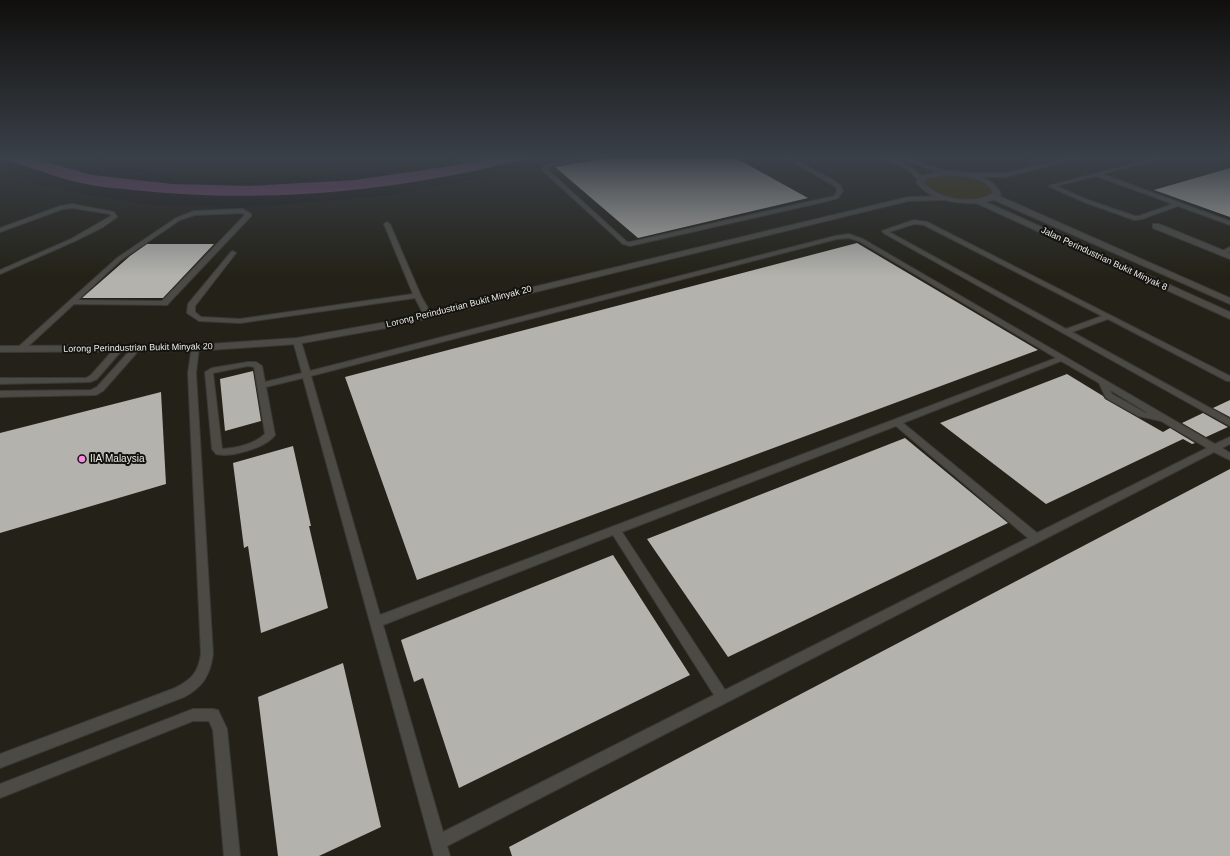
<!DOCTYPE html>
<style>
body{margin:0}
canvas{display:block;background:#1d1c18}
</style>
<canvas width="1230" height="856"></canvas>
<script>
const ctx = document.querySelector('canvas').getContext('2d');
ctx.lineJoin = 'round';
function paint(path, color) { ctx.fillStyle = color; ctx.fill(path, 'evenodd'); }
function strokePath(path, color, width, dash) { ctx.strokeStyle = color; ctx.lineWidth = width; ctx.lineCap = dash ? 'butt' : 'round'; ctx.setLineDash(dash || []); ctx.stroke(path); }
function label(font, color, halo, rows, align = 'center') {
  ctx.font = font + ' Arial,sans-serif'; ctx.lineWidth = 4; ctx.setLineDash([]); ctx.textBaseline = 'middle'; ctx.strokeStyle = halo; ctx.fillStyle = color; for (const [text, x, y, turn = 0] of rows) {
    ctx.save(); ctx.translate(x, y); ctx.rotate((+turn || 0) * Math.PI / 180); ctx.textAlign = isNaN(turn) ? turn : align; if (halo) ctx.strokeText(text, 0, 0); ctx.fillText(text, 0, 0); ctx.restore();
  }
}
const built = new Path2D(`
 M89,157H472L407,168L311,176L212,178L136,169Z
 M580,157H967L995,167L1034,157H1230V856H0V171L48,188L143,204L240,208L385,196L534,168Z`);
const green = new Path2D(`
 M940,175C954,175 988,175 993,192C983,205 945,199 932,191C929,189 926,185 924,182L926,179Z`);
const river = new Path2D(`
 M5,157H29L92,175L172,184L249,186L355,180L458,165L495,157H522L520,160C394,192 262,204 133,190C119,188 105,188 91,185C65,181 33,168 7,160Z`);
const building = new Path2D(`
 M610,157H734L808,198L638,238L555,167Z
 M1230,168V217L1154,190Z
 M857,243L1038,350L417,580L345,377Z
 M147,244H214L163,298H82L130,256Z
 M253,371L261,421L225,431L220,379Z
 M1067,374L1103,396L1105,399L1163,432L1170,428L1195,443L1192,444L1183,439L1046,504L940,423Z
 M161,392L166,484L0,533V433Z
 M1230,400V417L1213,408Z
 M1203,413L1228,427L1206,437L1182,423Z
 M905,438L1008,523L728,657L647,539Z
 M293,446L311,526H309L328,608L261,633L248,546L244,548L233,463Z
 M1230,469V856H512L509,847Z
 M613,555L690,675L459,788L423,678L414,682L401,640Z
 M343,663L381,827L319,856H278L258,697Z`);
const lane = new Path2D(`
 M589,157H597L549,167L548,170L627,242H630L834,196L837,191L836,187L784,157H789L833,180L840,185L843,191L838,198L828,201L630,246L623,244L542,170L543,166L546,165Z
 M1159,157H1166L1102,174L1230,221V225L1178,206L1142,219L1134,220L1084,202L1048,186ZM1096,176L1173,204L1139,216H1135L1088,200L1056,186Z
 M72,204L114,212L117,217L103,227L75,241L0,274V270L71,239L111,216L110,214L72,208L63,209L0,232V228L60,206Z
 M243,209L251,214V216L167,305L74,304L23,351H20L16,349L117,258L176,218L194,211ZM242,213L245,215L162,301L78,300L121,260L180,220L195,215Z
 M914,220L927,222L1230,376V381H1227L1108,319L1072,332L1230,419V426L885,234L882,231ZM914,224L924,225L1102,316L1066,329L889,232Z
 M387,222L390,224L421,296L432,315L431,317H425L415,298L240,323L199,321L187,313L188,304L231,252L233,251L236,253L195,306V312L201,317L240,319L413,294L384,224Z
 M849,234L863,239L1215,444L1230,437V444L1222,448L1230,453V460L1214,452L447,846L450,856H434L303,378L266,387L275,435C266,448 230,458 216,454L212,449L205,372L212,368L248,362H256L262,366L265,382L302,373L293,341L294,339H300L301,341L310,371L835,236ZM849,238L859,241L1056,358L380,615L311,376L837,239ZM1061,361L1099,383L1106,398L1138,416L1161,421L1207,448L1037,533L903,423ZM248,366L254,367L265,434C254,444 236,448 222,449L213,373ZM1110,390L1148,413L1144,412L1112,394ZM896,426L1028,538L725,690L622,532ZM613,535L714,695L443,832L383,625Z
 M1230,247V251L1222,255L1219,253Z
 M192,346H198L199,348L196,373L213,654C210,675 203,687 184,697L0,768V754L175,688C192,679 198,673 201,654L188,373Z
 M116,347H119L123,349L97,379L90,382L0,384V378H86L91,375Z
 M133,347H136L140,349L103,391L96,395L0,397V391L91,390L97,387Z
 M193,709H213L218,710L227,729L240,856H224L213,730L209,721H193L0,798V784Z`);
const street = new Path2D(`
 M1073,157H1083L1006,177H966L963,175L966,173H1006Z
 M944,196L948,198L947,200L908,201L392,327L297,344L195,351L0,352V346L195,345L297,338L392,321L908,197Z
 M1153,224H1159L1230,253V259L1153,228Z`);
const secondary = new Path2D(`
 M881,157C895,155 911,166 922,176L938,172L899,158L898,157H906L943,170L944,171C961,170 995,176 1001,194L999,196L1230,298V304L994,200L986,202L1230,312V319L976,203C955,204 929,200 916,182L918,180L907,169ZM947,175C961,176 988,177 993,193C975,205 937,200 924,182L927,178Z`);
const markers = [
 [82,459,4,"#f987e8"]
];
const farStreetnames = [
 ["Jalan Perindustrian Bukit Minyak 8",1104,259,25],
 ["Lorong Perindustrian Bukit Minyak 20",459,307,-14],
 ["Lorong Perindustrian Bukit Minyak 20",138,348,-1]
];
const poiNames = [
 ["IIA Malaysia",90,459]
];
paint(built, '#242218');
paint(green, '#3b3203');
paint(river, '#7a4872');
paint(building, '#b3b2ac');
strokePath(lane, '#393936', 2);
strokePath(street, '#393936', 2);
strokePath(secondary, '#393936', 2);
paint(lane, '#4b4a45');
paint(street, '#4b4a45');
paint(secondary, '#4b4a45');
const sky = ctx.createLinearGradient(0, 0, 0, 276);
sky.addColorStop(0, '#100f0d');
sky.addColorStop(0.57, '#3a4048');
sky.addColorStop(1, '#3a404800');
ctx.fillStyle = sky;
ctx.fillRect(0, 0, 1230, 276);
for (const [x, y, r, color] of markers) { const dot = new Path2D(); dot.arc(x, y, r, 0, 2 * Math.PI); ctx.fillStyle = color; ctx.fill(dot); strokePath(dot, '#14130f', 1.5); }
label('9px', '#ebebe7', '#14130f', farStreetnames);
label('10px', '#ebebe7', '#14130f', poiNames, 'left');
</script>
